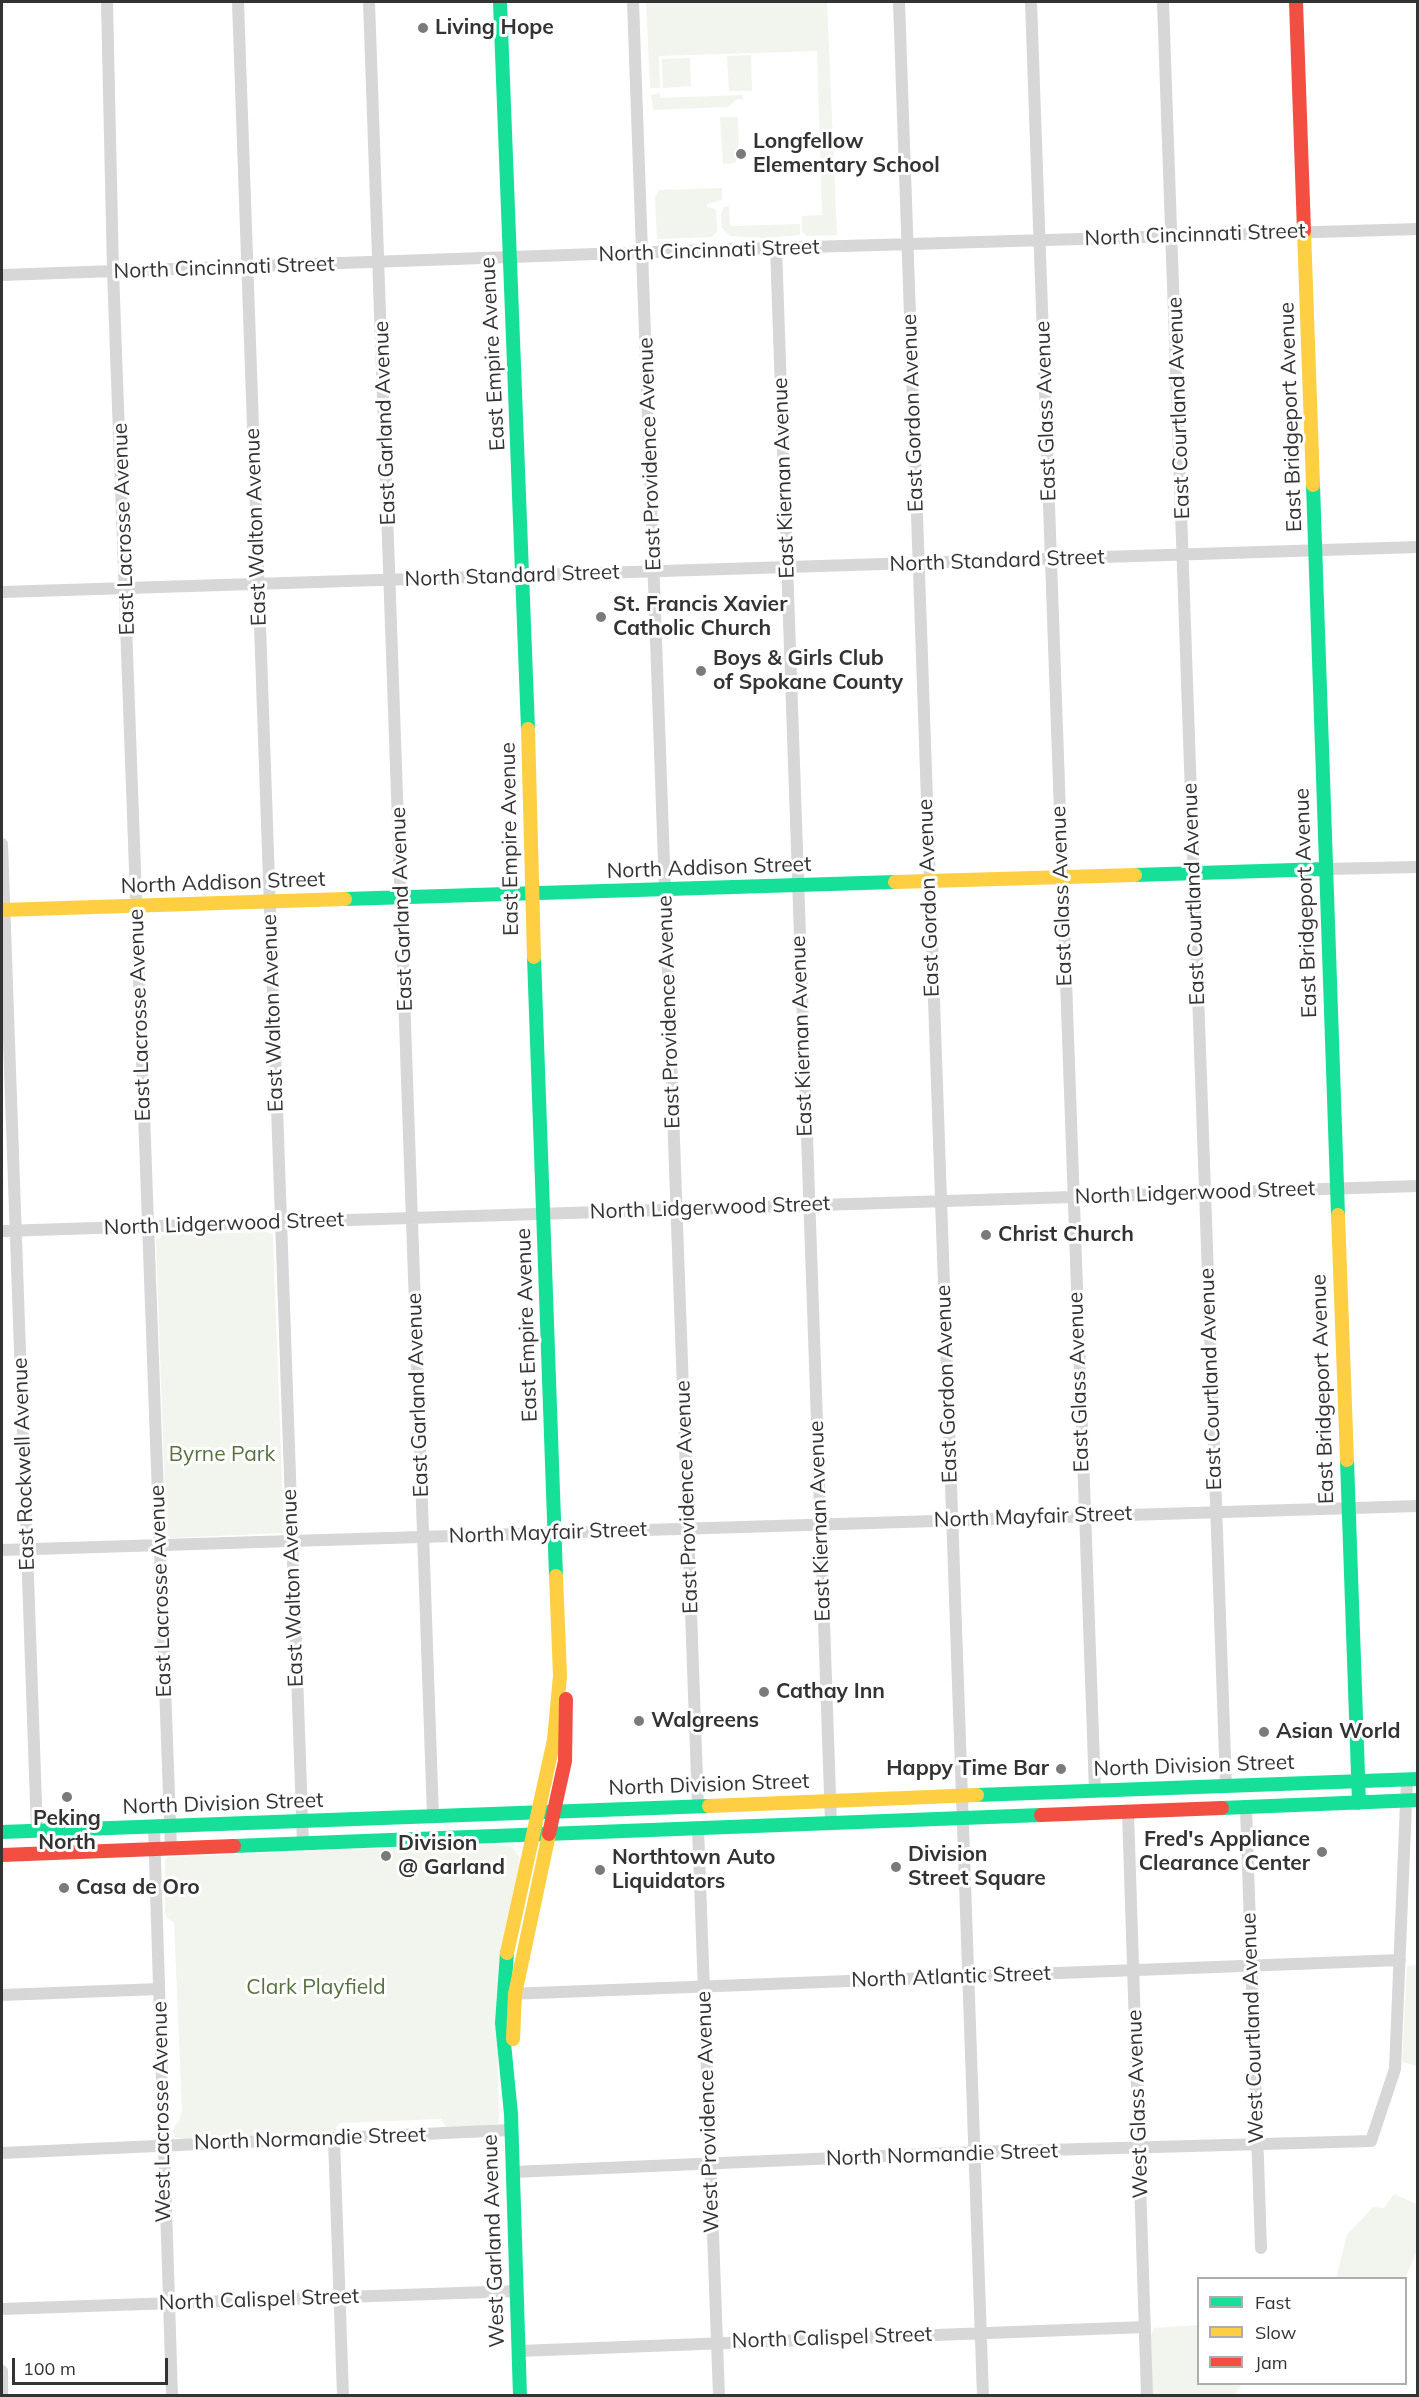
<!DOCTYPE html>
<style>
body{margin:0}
#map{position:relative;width:1419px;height:2397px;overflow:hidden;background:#fff;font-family:Mulish,sans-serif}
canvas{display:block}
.frame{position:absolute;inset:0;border:3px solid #333;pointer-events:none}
.legend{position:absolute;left:1197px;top:2277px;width:210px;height:108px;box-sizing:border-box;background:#fff;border:2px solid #adadad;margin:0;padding:8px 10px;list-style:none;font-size:18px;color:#333}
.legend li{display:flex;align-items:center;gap:12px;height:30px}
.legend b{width:30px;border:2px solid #adadad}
.scale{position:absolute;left:12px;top:2358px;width:156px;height:27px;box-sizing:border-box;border:3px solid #333;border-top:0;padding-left:8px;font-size:18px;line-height:21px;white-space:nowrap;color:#333;-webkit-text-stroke:4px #fff;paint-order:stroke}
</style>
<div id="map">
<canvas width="1419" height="2397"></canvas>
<div class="frame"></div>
<ul class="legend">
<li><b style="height:8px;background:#16e098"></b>Fast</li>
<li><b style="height:8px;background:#ffcf43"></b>Slow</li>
<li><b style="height:8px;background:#f24e42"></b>Jam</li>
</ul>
<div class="scale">100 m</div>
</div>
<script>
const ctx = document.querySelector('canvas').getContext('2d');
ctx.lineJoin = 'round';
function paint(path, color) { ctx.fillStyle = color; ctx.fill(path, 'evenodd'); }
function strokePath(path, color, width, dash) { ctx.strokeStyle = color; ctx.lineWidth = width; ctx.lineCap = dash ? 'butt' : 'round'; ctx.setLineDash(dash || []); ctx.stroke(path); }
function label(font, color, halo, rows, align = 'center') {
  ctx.font = font + ' Mulish,sans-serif'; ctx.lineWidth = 6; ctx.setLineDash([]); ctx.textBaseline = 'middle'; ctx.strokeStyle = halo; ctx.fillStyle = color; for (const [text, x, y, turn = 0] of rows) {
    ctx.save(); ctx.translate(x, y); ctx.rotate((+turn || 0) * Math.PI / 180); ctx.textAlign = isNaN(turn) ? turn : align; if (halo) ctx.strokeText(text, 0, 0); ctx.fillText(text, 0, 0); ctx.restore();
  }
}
const green = new Path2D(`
 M646,2H827L837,235L807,236L802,232V216L822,215L817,51L659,56L660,88H650Z
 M751,55L752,91H729L727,56Z
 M690,58L691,86L663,88L662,59Z
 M660,93V98L743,95V99H737L728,107L653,110L651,95Z
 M720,117H738L739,155L735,163L723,164Z
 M722,188V200L707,204V207L716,209L717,231L712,237L657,239L655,198L659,190Z
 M729,206L730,226L800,224V235L763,238L730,236L722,228L721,213L724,207Z
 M266,1232L273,1234V1239L284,1533L171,1538L168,1536L166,1525L156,1240L165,1234Z
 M494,1844L512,1847L519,1857L520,1866L497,2014L499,2124L447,2129L441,2119L340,2123L336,2127V2134L183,2139L175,2137L172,2131L180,2119L182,2110L174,1922L168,1919L165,1913V1860L169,1857Z
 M1417,1965H1418L1417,2066L1402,2062L1407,1966Z
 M1394,2194L1417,2204V2251L1405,2278H1336L1347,2235L1373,2207L1384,2208Z
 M1198,2325V2384H1245L1241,2385L1235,2395H1152L1151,2336L1154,2328Z`);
const street = new Path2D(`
 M107,2L113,271L171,1849
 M238,2L303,1844
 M369,2L433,1816
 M633,2L698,1806
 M899,2L983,2396
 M1031,2L1095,1791
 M1163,2C1187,596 1205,1191 1226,1786
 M776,248L831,1823
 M2,275L709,250L1418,229
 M2,592L1418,547
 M2,844L37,1831
 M1325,869L1418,867
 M2,1231L1418,1186
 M2,1550L1418,1506
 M1246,1808L1261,2248
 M1128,1812L1147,2396
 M154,1828L172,2396
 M698,1829L719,2396
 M507,1994L1400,1960
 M2,1995L159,1989
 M334,2139L343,2396
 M2,2153L511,2130
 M513,2172L975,2152L1371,2141L1395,2069L1407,1779
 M2,2309L517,2291
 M519,2351L1145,2327
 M2,2371V2396`);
const fast = new Path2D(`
 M500,2L528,729
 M1313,485L1338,1215
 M1135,875L1325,869
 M345,899L895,882
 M534,957L556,1576
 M1347,1460L1359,1803
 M977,1795L1418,1779
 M1222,1808L1418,1800
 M2,1832L709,1806
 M234,1846L1041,1815
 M507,1953L502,2023L511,2114L520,2396`);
const slow = new Path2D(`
 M1304,231L1313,485
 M528,729L534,957
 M895,882L1135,875
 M2,910L345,899
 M1338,1215L1347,1460
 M709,1806L977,1795
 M507,1953L554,1740L560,1676L556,1576
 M513,2039L515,1994L549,1834`);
const jam = new Path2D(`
 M1296,2L1304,231
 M1041,1815L1222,1808
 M549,1834L565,1761L566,1699
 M2,1855L234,1846`);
const markers = [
 [423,28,6,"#7a7a7a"],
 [741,154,6,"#7a7a7a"],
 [601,617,6,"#7a7a7a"],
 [701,671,6,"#7a7a7a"],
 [986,1235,6,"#7a7a7a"],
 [764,1692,6,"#7a7a7a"],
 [639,1721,6,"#7a7a7a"],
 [1264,1732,6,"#7a7a7a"],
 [1061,1769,6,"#7a7a7a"],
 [67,1797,6,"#7a7a7a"],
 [1322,1852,6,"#7a7a7a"],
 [386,1856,6,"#7a7a7a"],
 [896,1867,6,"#7a7a7a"],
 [600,1870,6,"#7a7a7a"],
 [64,1888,6,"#7a7a7a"]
];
const poiNames = [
 ["Living Hope",435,28],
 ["Longfellow",753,142],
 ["Elementary School",753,166],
 ["St. Francis Xavier",613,605],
 ["Catholic Church",613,629],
 ["Boys & Girls Club",713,659],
 ["of Spokane County",713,683],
 ["Christ Church",998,1235],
 ["Cathay Inn",776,1692],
 ["Walgreens",651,1721],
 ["Asian World",1276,1732],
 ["Happy Time Bar",1049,1769,"right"],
 ["Peking",67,1819,"center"],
 ["North",67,1843,"center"],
 ["Fred's Appliance",1310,1840,"right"],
 ["Clearance Center",1310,1864,"right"],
 ["Division",398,1844],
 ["@ Garland",398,1868],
 ["Division",908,1855],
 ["Street Square",908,1879],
 ["Northtown Auto",612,1858],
 ["Liquidators",612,1882],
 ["Casa de Oro",76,1888]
];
const streetNames = [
 ["North Cincinnati Street",1195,235,-2],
 ["North Cincinnati Street",709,251,-2],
 ["North Cincinnati Street",224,268,-2],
 ["East Empire Avenue",493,354,-93],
 ["East Courtland Avenue",1179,408,-92],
 ["East Glass Avenue",1046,411,-92],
 ["East Gordon Avenue",913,413,-92],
 ["East Bridgeport Avenue",1291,417,-92],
 ["East Garland Avenue",385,423,-92],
 ["East Providence Avenue",650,454,-92],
 ["East Kiernan Avenue",784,478,-92],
 ["East Walton Avenue",256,527,-92],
 ["East Lacrosse Avenue",124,529,-92],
 ["North Standard Street",997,561,-2],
 ["North Standard Street",512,576,-2],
 ["East Empire Avenue",510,839,-91],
 ["North Addison Street",709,868,-2],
 ["North Addison Street",223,883,-2],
 ["East Courtland Avenue",1194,894,-92],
 ["East Glass Avenue",1062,896,-92],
 ["East Gordon Avenue",929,898,-92],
 ["East Bridgeport Avenue",1306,903,-92],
 ["East Garland Avenue",402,909,-92],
 ["East Providence Avenue",669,1012,-92],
 ["East Walton Avenue",273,1013,-92],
 ["East Lacrosse Avenue",140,1015,-92],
 ["East Kiernan Avenue",802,1036,-92],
 ["North Lidgerwood Street",1195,1193,-2],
 ["North Lidgerwood Street",710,1208,-2],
 ["North Lidgerwood Street",224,1224,-2],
 ["East Empire Avenue",527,1325,-92],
 ["East Courtland Avenue",1211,1379,-92],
 ["East Glass Avenue",1079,1382,-92],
 ["East Gordon Avenue",947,1384,-92],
 ["East Bridgeport Avenue",1323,1389,-92],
 ["East Garland Avenue",418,1395,-92],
 ["East Rockwell Avenue",24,1464,-92],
 ["East Providence Avenue",687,1497,-92],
 ["North Mayfair Street",1033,1517,-2],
 ["East Kiernan Avenue",820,1521,-92],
 ["North Mayfair Street",548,1533,-2],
 ["East Walton Avenue",293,1588,-92],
 ["East Lacrosse Avenue",161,1591,-92],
 ["North Division Street",1194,1766,-2],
 ["North Division Street",709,1785,-2],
 ["North Division Street",223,1804,-2],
 ["North Atlantic Street",951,1977,-2],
 ["West Courtland Avenue",1253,2028,-92],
 ["West Glass Avenue",1138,2104,-92],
 ["West Lacrosse Avenue",162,2112,-91],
 ["West Providence Avenue",708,2112,-92],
 ["North Normandie Street",310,2139,-2],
 ["North Normandie Street",942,2155,-2],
 ["West Garland Avenue",494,2241,-92],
 ["North Calispel Street",259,2300,-2],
 ["North Calispel Street",832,2338,-2]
];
const parkNames = [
 ["Byrne Park",222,1455],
 ["Clark Playfield",316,1988]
];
paint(green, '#f1f5ed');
strokePath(street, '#d7d7d7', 12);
strokePath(fast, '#16e098', 14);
strokePath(slow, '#ffcf43', 14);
strokePath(jam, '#f24e42', 14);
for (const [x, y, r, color] of markers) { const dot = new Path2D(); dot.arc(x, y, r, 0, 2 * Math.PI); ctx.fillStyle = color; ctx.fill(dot); strokePath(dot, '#fff', 2); }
label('bold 21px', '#333', '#fff', poiNames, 'left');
label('21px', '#333', '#fff', streetNames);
label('21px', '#56703f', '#fff', parkNames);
</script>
